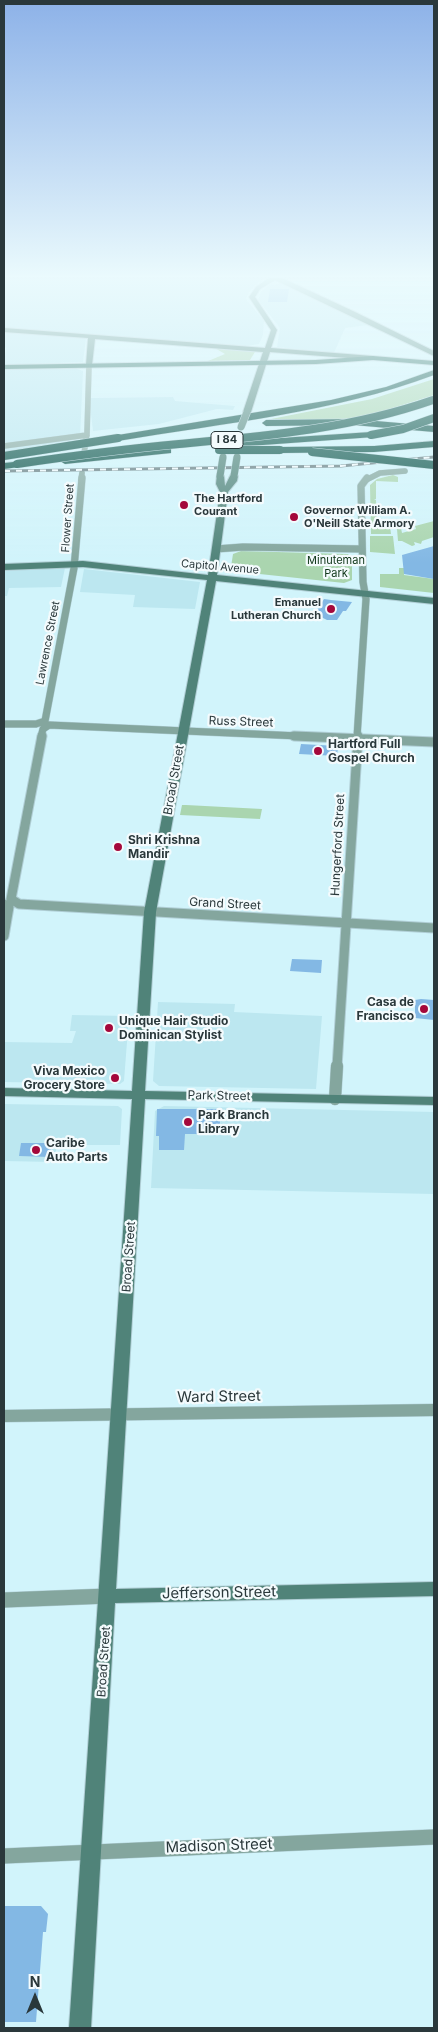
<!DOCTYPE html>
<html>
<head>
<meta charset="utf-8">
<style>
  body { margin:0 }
  #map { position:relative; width:438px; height:2032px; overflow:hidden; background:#d1f4fb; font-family:Inter,sans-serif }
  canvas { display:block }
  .frame { position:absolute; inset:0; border:5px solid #2a383b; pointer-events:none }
  .north { position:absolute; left:10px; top:1972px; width:50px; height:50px; -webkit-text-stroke:4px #f4fbfd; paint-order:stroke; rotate:0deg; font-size:14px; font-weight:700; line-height:20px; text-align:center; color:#2a383b }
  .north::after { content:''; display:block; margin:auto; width:18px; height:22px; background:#2a383b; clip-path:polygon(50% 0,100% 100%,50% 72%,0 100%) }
</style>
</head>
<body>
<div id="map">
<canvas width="438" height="2032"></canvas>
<div class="frame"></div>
<div class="north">N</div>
</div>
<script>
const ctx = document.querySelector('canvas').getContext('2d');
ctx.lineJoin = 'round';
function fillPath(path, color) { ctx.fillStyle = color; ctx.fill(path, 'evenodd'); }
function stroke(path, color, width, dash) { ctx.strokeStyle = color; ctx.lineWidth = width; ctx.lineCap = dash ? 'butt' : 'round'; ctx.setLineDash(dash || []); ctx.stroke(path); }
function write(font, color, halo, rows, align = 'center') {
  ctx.font = font + ' Inter,sans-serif'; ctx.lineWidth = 4.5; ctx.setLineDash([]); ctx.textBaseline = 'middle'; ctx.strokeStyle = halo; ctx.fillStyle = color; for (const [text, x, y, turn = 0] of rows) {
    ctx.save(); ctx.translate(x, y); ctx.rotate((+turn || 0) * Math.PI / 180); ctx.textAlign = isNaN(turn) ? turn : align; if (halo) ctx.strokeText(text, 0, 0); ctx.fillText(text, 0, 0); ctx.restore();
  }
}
fillPath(new Path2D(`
  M4 278H263L249 292 246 299 264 321 263 335 259 344 246 346 4 328Z
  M276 284H284L369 325 345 328 334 353 277 347 280 328 258 300 261 292 269 285Z
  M4 332 84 337 86 339 83 362 4 365 6 348 4 347Z
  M75 368 83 371 80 439 4 452V369Z
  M173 397 175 401 235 406 233 410 217 409 159 424 93 431 89 398Z
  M65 568 61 587 9 588 7 596H4V571Z
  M84 569 200 582 195 609 133 607 135 595 80 592Z
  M158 1002 235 1004 234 1012 322 1016 316 1089 159 1086 153 1081Z
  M72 1015 129 1016 124 1081 120 1084 4 1082V1042L72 1043 76 1031H70Z
  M4 1104 118 1106 122 1109 120 1145H57L54 1162 4 1161Z
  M164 1106 434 1112V1194L151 1188 155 1111Z`), '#bce7f0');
fillPath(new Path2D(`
  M213 347 252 350 255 352 250 360 208 361 225 354Z
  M434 379V395L355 420 271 419 372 399Z
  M393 475 398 477V482L376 481V499H374L376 500 377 525 390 526 391 534H371L370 485 377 479Z
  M434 521V537L422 541 421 544 414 542 415 545 412 546 402 541H398L397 529 401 528 402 533 416 529 415 526Z
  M370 536H393L395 554 370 552Z
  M241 551 347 554 352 556V580L344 583 241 572 231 567 233 554Z
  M399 568H404V575L434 579V593L380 587V574H399Z
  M182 805H186L262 809 260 819 180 815Z`), '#aad5af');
fillPath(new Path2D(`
  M270 289H289L287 302H268Z
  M434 546V579L404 574 402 555Z
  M324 599 331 600 352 602 346 611H343L337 620H327L315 614Z
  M301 744 338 746 337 756 299 754Z
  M292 959 322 960 321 973 290 971Z
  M421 999 434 1000V1020L415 1018V1000Z
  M157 1109H220V1134H185L184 1150H159V1136H156Z
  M21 1143H52L50 1157 19 1156Z
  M4 1906H41L48 1914 46 1932H43L36 2022H4Z`), '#83b8e4');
const streetFar4 = new Path2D(`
  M4 446 87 435
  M84 454 87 433 89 365
  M81 480 82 473
  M366 480 380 473 405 471`);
const streetFar3 = new Path2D(`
  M216 549 243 547 362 549
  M4 724H36L45 721 74 568 82 478
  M41 737 43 729 49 725 322 737
  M357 737 366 599 363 582 361 486 367 478`);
const streetFar2 = new Path2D(`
  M42 736 11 899 19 904 434 928
  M294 736 434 742
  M4 904 9 907 4 936
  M337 1067 358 736`);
const streetFar1 = new Path2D(`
  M335 1099 337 1066
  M4 1416 434 1410`);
const street = new Path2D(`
  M4 1600 108 1596
  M4 1856 434 1837`);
const secondary = new Path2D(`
  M269 278H282L353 311 434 351V356L275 280 260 289 255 297 277 330 271 348 373 356 376 358 373 360 270 352 251 412 247 414 243 412 263 352 95 339 92 365 89 367 86 365 88 338 4 332V328L265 348 271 330 249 297 256 287Z
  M217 474 224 476 225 486 231 474 238 476 237 481 228 492 217 575 434 598V604L216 581 156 912 145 1091 434 1097V1105L145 1099 116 1589 434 1582V1596L115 1603 91 2028H69L132 1099 4 1096V1088L132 1091 144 912 207 580 83 567 4 570V564L83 561 208 575 220 492 216 484Z`);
const primary = new Path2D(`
  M373 356 434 361V365L373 360 316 364 4 369V365L316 360Z`);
const highway = new Path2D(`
  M434 370V375C333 413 224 423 118 441L113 438 118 435 331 400 386 387Z
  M353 419 434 426V432L353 425 266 426 262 423 266 420Z
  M371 432 374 433V437L235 447 230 444 235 441Z
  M434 441V447L374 452 280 453 275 450 280 447 374 446Z
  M168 448 171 449V453L65 464 60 461 65 458Z
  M32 460 37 463 35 465 4 469V463Z`);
stroke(streetFar4, '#b0ced5', 6);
stroke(streetFar3, '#b0ced5', 8);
stroke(streetFar2, '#b0ced5', 11);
stroke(streetFar1, '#b0ced5', 13);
stroke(street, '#b0ced5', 16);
stroke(secondary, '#b0ced5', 2);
stroke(primary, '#b0ced5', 2);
stroke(highway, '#b0ced5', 1);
stroke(streetFar4, '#84a69e', 5.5);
stroke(streetFar3, '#84a69e', 7);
stroke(streetFar2, '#84a69e', 9);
stroke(streetFar1, '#84a69e', 12);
stroke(street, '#84a69e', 15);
fillPath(secondary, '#508379');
fillPath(primary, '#246a5e');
fillPath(highway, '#0a5248');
const rail = new Path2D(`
  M4 471 341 466 434 457`);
stroke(rail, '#667c80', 3);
stroke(rail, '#f4fbfd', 2, [6]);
const secondaryBridge = new Path2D(`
  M241 427 247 412
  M220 476 223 457
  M234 476 237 457`);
const highwayBridge = new Path2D(`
  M371 435 403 429 434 418
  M219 450H280
  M312 452 434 465
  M4 456 118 438
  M17 464C71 456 125 449 179 444 266 436 350 429 433 400`);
stroke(secondaryBridge, '#b0ced5', 8, []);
stroke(highwayBridge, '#b0ced5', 9, []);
stroke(secondaryBridge, '#508379', 7);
stroke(highwayBridge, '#0a5248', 8);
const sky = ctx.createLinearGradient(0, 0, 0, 563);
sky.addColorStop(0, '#8db2e8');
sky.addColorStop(0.49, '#eafafd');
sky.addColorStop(1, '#eafafd00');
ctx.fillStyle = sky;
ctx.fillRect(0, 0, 438, 563);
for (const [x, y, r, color] of [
  [184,505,5,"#a4083b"],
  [294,517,5,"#a4083b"],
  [331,609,5,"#a4083b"],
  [318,751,5,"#a4083b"],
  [118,847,5,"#a4083b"],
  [424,1009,5,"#a4083b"],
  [109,1028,5,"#a4083b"],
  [115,1078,5,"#a4083b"],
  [188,1122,5,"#a4083b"],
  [36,1150,5,"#a4083b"]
]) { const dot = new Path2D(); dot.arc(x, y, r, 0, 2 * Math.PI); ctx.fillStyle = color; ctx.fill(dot); stroke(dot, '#f4fbfd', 2); }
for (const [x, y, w] of [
  [227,440,32]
]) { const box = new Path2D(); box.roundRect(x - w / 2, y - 8.5, w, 17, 4); ctx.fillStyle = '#f4fbfd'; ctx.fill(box); stroke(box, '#2a383b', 1); }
write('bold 11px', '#2a383b', null, [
  ["I 84",227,440]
]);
write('bold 11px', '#2a383b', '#f4fbfd', [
  ["The Hartford",194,499],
  ["Courant",194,512],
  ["Governor William A.",304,511],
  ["O'Neill State Armory",304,524],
  ["Emanuel",321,603,"right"],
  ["Lutheran Church",321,616,"right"]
], 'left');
write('11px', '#2a383b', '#f4fbfd', [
  ["Flower Street",68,518,-86],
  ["Capitol Avenue",220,567,5],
  ["Lawrence Street",48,643,-79]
]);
write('11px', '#0e3517', '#f4fbfd', [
  ["Minuteman",336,561],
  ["Park",336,574]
]);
write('12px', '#2a383b', '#f4fbfd', [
  ["Russ Street",241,722,2],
  ["Broad Street",174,780,-80],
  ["Hungerford Street",338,845,-87],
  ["Grand Street",225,904,3],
  ["Park Street",219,1096,1],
  ["Broad Street",129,1257,-86],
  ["Broad Street",104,1662,-86]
]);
write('bold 12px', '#2a383b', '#f4fbfd', [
  ["Hartford Full",328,744],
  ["Gospel Church",328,758],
  ["Shri Krishna",128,840],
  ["Mandir",128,854],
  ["Casa de",414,1002,"right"],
  ["Francisco",414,1016,"right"],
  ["Unique Hair Studio",119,1021],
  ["Dominican Stylist",119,1035],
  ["Viva Mexico",105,1071,"right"],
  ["Grocery Store",105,1085,"right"],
  ["Park Branch",198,1115],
  ["Library",198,1129],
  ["Caribe",46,1143],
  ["Auto Parts",46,1157]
], 'left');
write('15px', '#2a383b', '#f4fbfd', [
  ["Ward Street",219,1397,-1],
  ["Jefferson Street",219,1593,-1],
  ["Madison Street",219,1846,-2]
]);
</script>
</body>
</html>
